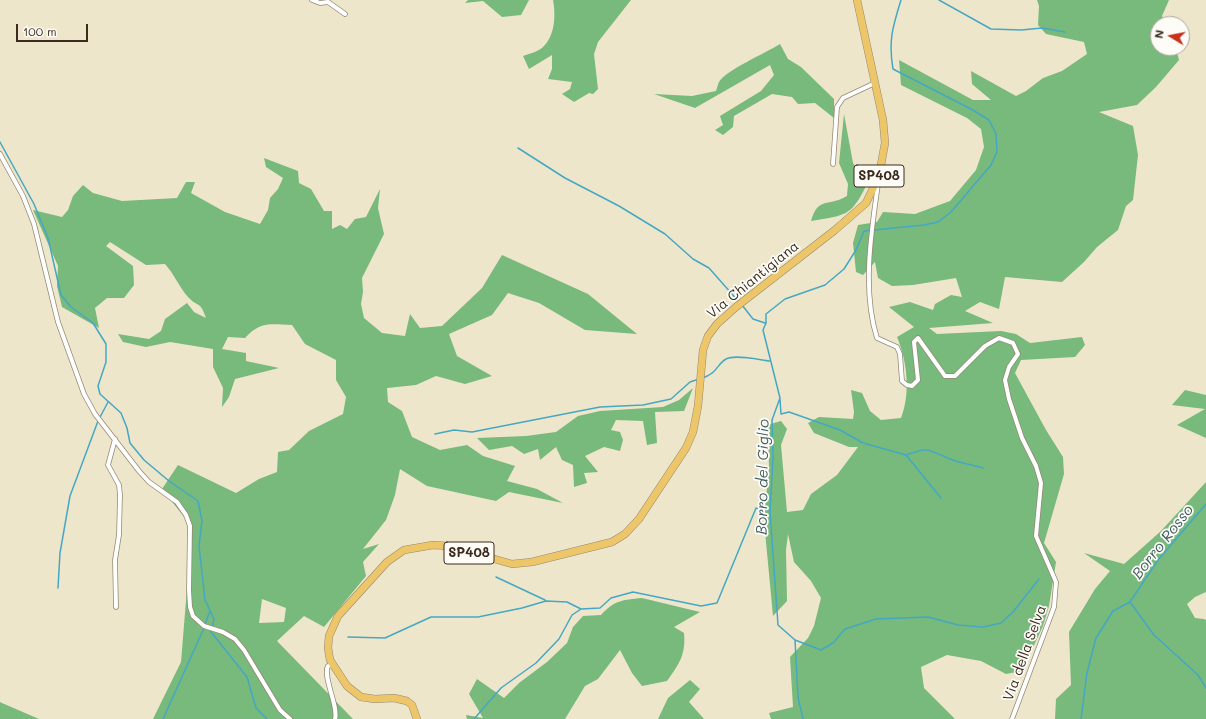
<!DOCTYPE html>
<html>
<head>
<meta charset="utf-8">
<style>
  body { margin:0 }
  #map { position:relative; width:1206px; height:719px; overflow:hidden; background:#eee6ca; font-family:Mali,sans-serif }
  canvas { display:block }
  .north { position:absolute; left:1150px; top:16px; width:40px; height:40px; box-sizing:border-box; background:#fdfcf7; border:1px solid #afa8a0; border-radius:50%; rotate:280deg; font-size:11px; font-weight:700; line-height:16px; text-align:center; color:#3b2a1e }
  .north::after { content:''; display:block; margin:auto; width:14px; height:18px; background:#c8321e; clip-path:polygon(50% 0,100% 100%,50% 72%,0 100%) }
  .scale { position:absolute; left:16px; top:24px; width:72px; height:18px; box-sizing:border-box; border:2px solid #3b2a1e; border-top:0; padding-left:5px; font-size:12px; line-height:14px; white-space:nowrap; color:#3b2a1e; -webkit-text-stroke:3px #fdfcf7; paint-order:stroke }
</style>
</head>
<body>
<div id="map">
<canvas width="1206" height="719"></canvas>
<div class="north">N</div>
<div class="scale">100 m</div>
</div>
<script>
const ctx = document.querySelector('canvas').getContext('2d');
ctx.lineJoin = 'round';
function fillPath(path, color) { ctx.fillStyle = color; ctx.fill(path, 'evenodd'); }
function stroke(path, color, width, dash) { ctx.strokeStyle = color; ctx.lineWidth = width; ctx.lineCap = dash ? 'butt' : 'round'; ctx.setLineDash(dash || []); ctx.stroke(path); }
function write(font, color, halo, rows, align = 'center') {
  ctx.font = font + ' Mali,sans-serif'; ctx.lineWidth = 3.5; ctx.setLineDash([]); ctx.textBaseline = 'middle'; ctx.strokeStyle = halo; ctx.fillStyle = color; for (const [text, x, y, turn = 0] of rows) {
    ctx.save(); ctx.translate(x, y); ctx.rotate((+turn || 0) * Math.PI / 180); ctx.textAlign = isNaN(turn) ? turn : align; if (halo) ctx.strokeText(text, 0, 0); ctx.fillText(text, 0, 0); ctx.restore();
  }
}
fillPath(new Path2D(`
  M468 0H529L521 15 502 17 483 1 465 3Z
  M553 0H631L598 42 594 54 598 89 593 94 589 93 574 102 562 94 570 89 572 82 548 79 552 69V55L529 69 523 56C528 54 538 52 543 47 555 36 556 15 553 0Z
  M1037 0H1169L1162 16 1166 24H1158V48H1176L1179 60 1156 87 1137 105 1099 112 1133 126 1138 155 1133 200 1126 206 1118 230 1097 247 1084 262 1062 282 1005 277 999 309 980 302 965 311 993 323 929 328 937 334 1001 331 1016 334 1030 343 1082 337 1085 345 1075 357 1021 360 1015 373 1046 430 1063 457 1064 474 1044 543 1056 562 1049 606 1043 626 1022 671 1006 674 981 661 947 655 921 667 924 688 955 719H771L769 713 793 707 790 657 808 638 814 626 821 598 811 581 794 562 788 534 786 550 787 601 773 616 764 521 769 465 767 425 781 421 787 429 781 445 787 512 803 510 811 494 837 475 858 447H849L814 433 808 423 819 417 853 419 854 412 851 390 862 393 870 411 881 420 901 418C911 393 907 361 897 337L914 327 889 307 910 302 933 310 935 304 951 295 962 297 956 278 913 285 892 286 878 278 875 262 863 275 856 272 853 243 858 225 877 222 883 212 915 214 950 201 976 170 984 147 981 129 967 118 901 85 899 60 973 100H991L972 84 971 71 1016 96 1026 91 1043 78 1062 71 1087 54 1084 42 1046 34 1038 25 1039 6Z
  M780 44 788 59 801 67 834 99V118L815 103 798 104 792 97 772 94 734 116 733 127 723 135 715 130 723 125 720 116 761 91 774 75 770 65 695 108 654 94 692 96 716 91C717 88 718 84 719 82 726 70 766 53 780 44Z
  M844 114 853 163 867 184C851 217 846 215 811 221 818 196 829 207 847 196L848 184 839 163Z
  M264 158 298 171 299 183 311 189 324 211H332V229L340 225 347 229 355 219 366 217 380 189 378 208 384 234 362 278 363 292 361 304 364 318 382 333 405 336 410 314 420 328 442 326 482 288 502 255 588 294 637 334 585 330 539 303 508 293 492 315 449 334 457 356 492 376 465 384 436 376 416 385 387 388 388 402 402 411 412 437 440 450 467 445 483 456 515 466 507 481 537 489 563 503 509 492 496 501 427 486 400 469 395 495 386 520 363 549 379 544 363 562 366 576 324 627 304 616 277 641 353 719H153L181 662 192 527 162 489 178 465 236 493 259 479 277 472 278 452 289 450 309 431 343 414 346 397 336 380V360L305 344 292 325C271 324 260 321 245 338L228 337 222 349 246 353V361L279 368 235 379 229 397 222 407 223 388 213 367V349L170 342 146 347 123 342 118 334 149 339 161 331 165 319 187 303 194 312 206 318C200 300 198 308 188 297 180 288 174 274 165 264L146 265 110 242 106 246 133 266 134 285 124 298H107L95 308 99 328 62 307 57 286 58 266 33 210 62 217 68 210 73 196 83 185 93 193 122 201 177 198 186 182H195L191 193 225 212 260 224 268 210 270 198 278 189 283 178 266 167ZM262 599 286 608 284 622 259 623Z
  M693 388 684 411 655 412 657 443 647 445 643 421 616 420 611 430 620 432 623 440 620 451 604 447 585 456 598 472 584 473 587 483 574 487 573 465 562 460 556 447 540 460 538 449 524 454 512 446 489 450 477 438 526 436 556 432 578 416 600 411 663 407 679 400Z
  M1185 390 1206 395V438L1177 425 1205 409 1172 405Z
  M1206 482V592L1195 597 1187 604 1195 618 1204 619 1206 620V719H1055L1056 699 1071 685 1069 632 1095 589 1110 571 1084 553 1124 564 1161 531Z
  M642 598 700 612 674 627 684 633C686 655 679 664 667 681L642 686 632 673 620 650 598 679 585 686 565 719H467L466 715 483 718 469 694 477 679 504 698 519 683 547 662 567 643 573 627 583 616 601 615C615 600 622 600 642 598Z
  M690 680 700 689 689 702 704 719H658L668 698Z
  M0 702 2 703 39 719H0Z`), '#78b97c');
stroke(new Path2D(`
  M939 0 991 29 1021 30 1042 28 1065 32
  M0 142 34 204 48 238 61 295 71 307 93 323 106 344V362L98 386 100 394 121 413 127 428 130 443 144 460 169 481 198 501 202 521 199 546 205 600 214 619 211 632 247 677 256 708 267 719
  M518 148 565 178 619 206 665 234 693 259 709 268 739 302
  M742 305 753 319 765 323
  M702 378C717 374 717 364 726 359 735 354 760 360 770 361
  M780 399 781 414 789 412 840 430 863 443 906 455 941 498
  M435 434 454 430 472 432 600 407 643 405 671 399 690 382 699 379
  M906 455C930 446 928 450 950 459 960 463 973 465 983 468
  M496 577 545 600
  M58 588 60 553 70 496 98 421 108 402
  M1130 602 1154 635 1198 675 1206 688
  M205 624 210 611
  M348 637 385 638 431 617H478L522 608 546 601 567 602 581 609 600 608 611 598 633 592 701 606 717 603 756 508 769 510
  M795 640 821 650 833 643 845 629 876 619 928 617 958 625 983 627 1001 623 1013 612 1039 579
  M163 719 204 628
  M474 719 501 688 536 663 559 639 572 615 581 609
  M803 719 798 697 795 640 778 625 770 511 773 457 772 420 780 398 763 330 766 323V314L785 299 825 285 844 269 856 250 864 231 924 225 938 222 951 212 991 165 997 152 996 134 989 120 971 109 893 69C888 41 893 26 901 0
  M1081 719 1087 673 1096 638 1113 611 1130 602 1158 560 1206 504`), '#44a8c4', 1.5);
const minor = new Path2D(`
  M312 0 320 3 328 2 345 14
  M0 154 23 196 34 224 58 322 84 394 95 414 139 471 149 482 177 502 186 515 190 526 189 590 190 607 193 616 204 626 223 632 235 639 244 650 280 710 290 719
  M833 164 837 107 843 98 875 83
  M878 184C871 233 862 291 877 338L897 347 900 354 902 381 907 385 912 386 918 380 914 342 918 338 945 376H955L985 346 999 338 1013 343 1018 354 1009 367 1005 380 1009 399 1022 438 1036 466 1041 483 1036 536 1056 582 1054 607 1012 719
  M115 439 108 465 119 485 120 495 119 535 115 560 116 607
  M333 664 328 666C322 676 339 707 335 719`);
const primary = new Path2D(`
  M417 719 412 705 407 701 394 698 375 699 361 697 347 686 330 660 328 648 329 636 338 616 387 562 404 550 433 545 448 546 512 564 532 562 612 542 625 534 639 519 686 448 693 432 698 406 703 350 708 336 717 324 736 307 835 230 866 203 879 176 885 143 883 120 857 0`);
stroke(minor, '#948874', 5.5);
stroke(primary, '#948874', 8);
stroke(minor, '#fff', 4);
stroke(primary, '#ecc669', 7);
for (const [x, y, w] of [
  [879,176,50],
  [469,553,50]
]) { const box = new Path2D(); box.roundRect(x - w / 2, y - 11, w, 22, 3); ctx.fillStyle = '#fdfcf7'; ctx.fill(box); stroke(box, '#3b2a1e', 1); }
write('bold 13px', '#3b2a1e', null, [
  ["SP408",879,176],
  ["SP408",469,553]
]);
write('14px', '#3b2a1e', '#fdfcf7', [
  ["Via Chiantigiana",753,280,-39],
  ["Via della Selva",1025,653,-70]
]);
write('italic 15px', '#3f5c60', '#fdfcf7', [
  ["Borro del Giglio",763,477,-89],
  ["Borro Rosso",1163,542,-52]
]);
</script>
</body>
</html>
